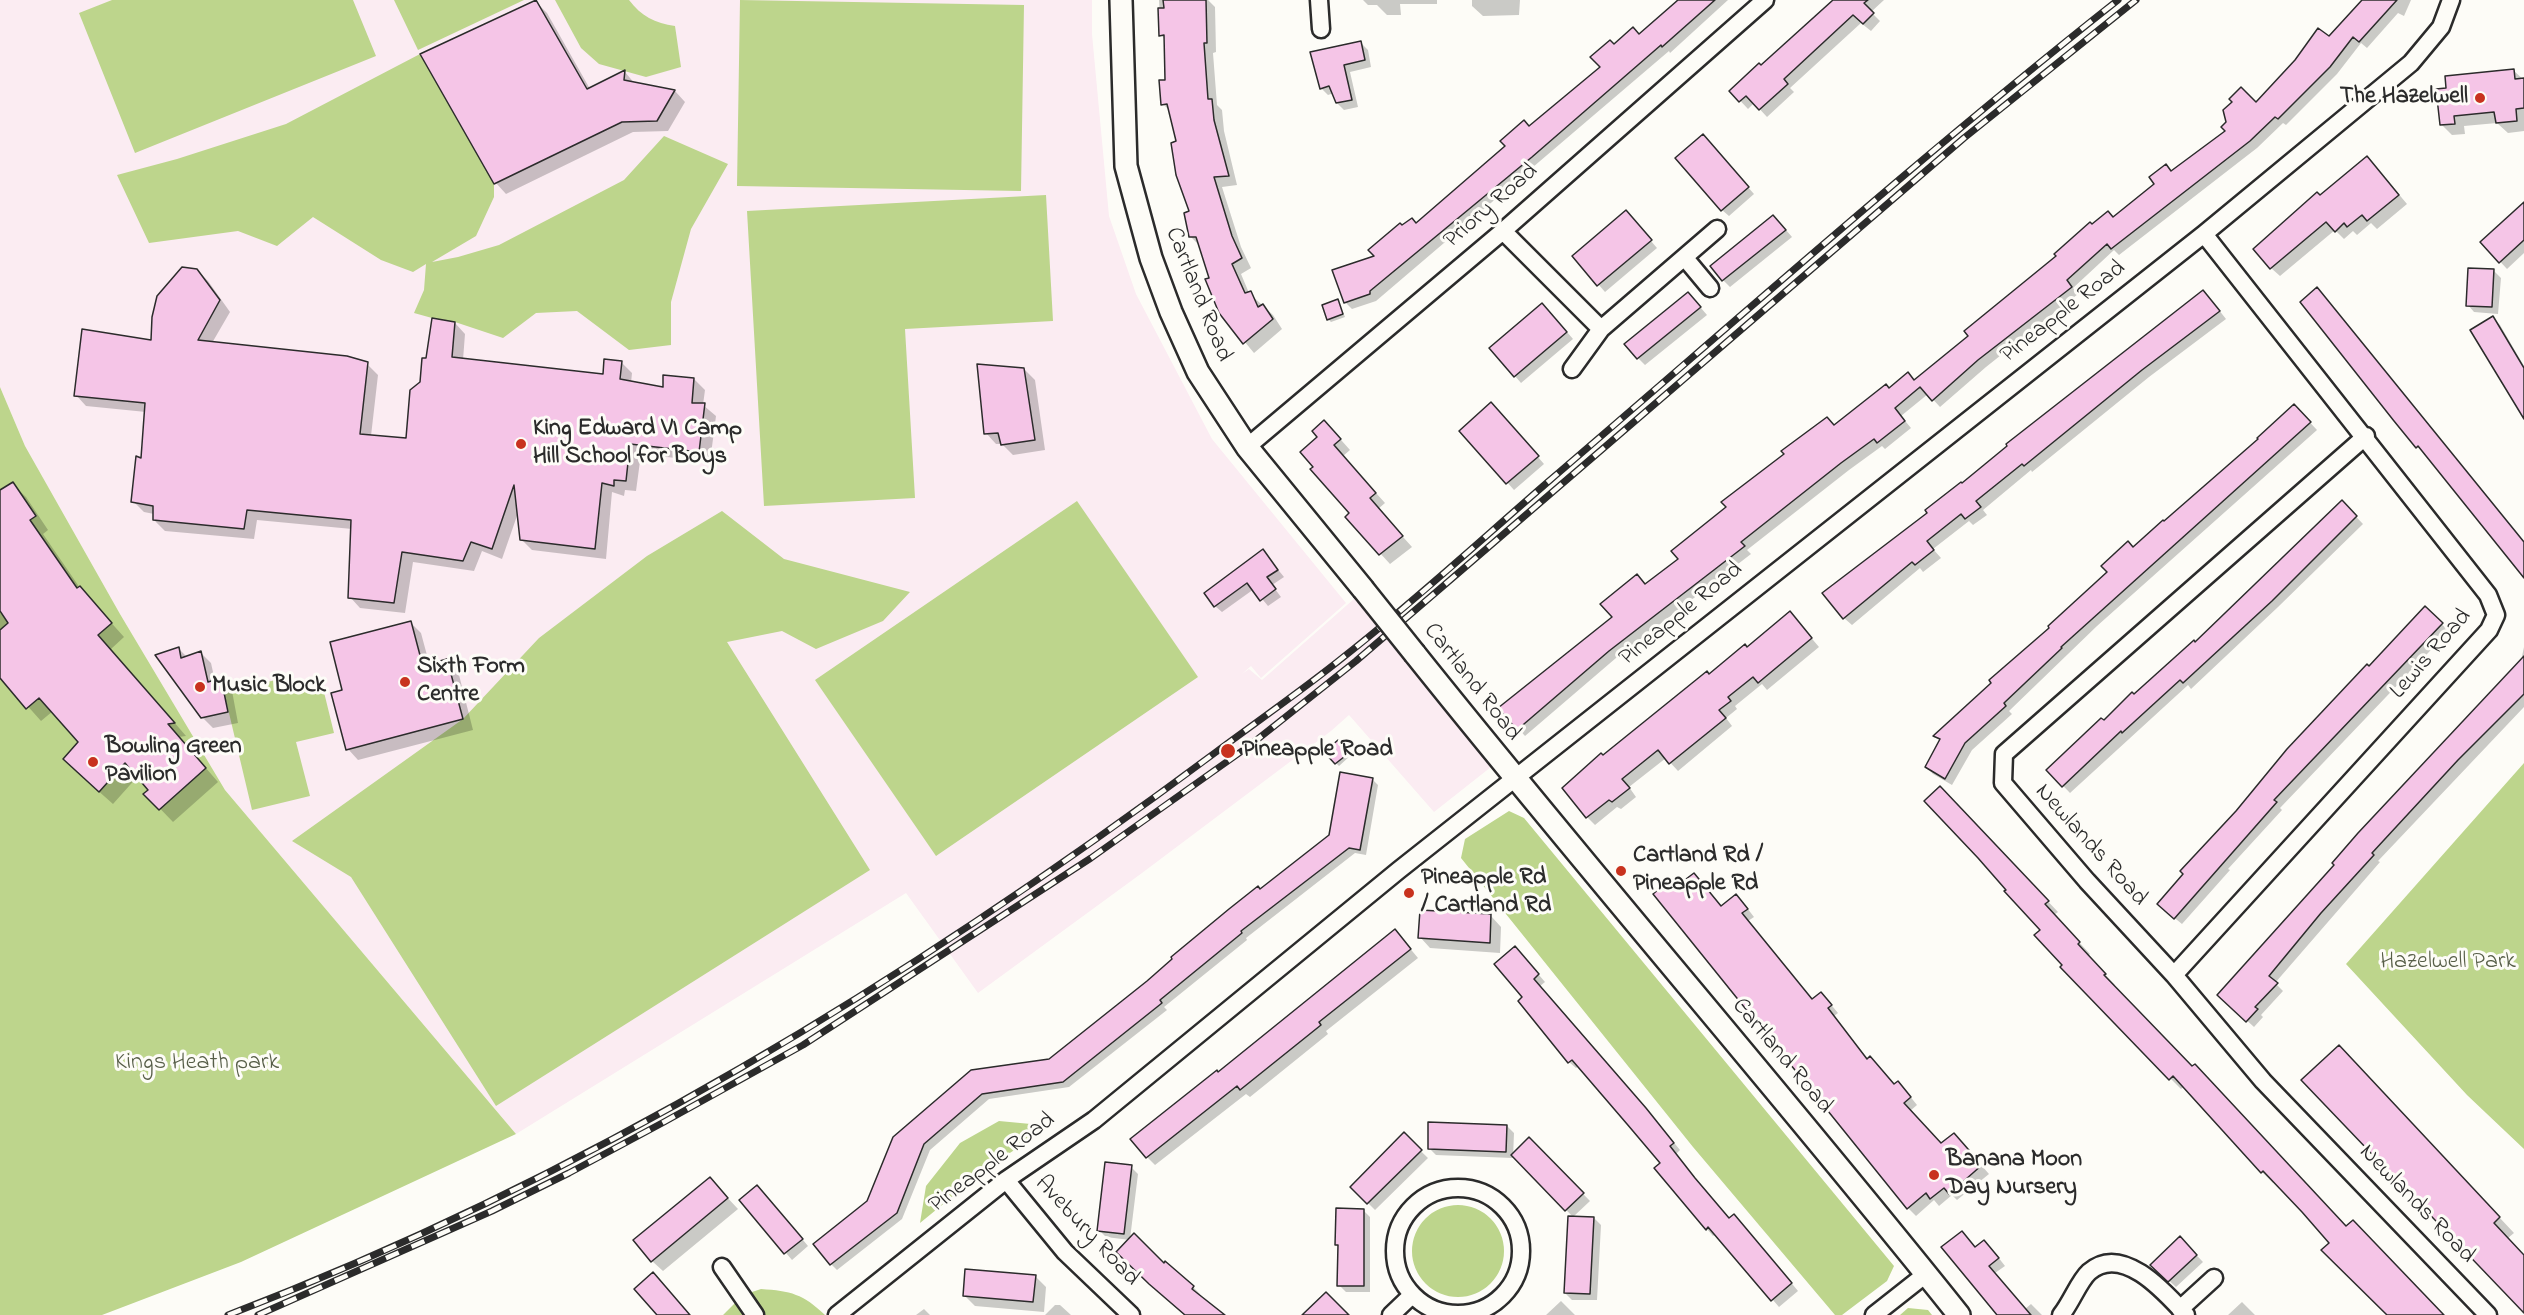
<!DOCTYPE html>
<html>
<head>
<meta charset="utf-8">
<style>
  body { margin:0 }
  canvas { display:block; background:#fdfcf7 }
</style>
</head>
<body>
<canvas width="2524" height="1315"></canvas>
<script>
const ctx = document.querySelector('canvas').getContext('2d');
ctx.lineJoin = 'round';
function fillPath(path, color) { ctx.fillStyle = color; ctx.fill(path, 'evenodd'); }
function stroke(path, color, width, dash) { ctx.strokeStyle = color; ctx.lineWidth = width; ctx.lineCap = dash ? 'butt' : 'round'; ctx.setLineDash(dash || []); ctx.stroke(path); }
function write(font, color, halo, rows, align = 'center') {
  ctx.font = font + ' "Indie Flower",sans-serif'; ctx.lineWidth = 6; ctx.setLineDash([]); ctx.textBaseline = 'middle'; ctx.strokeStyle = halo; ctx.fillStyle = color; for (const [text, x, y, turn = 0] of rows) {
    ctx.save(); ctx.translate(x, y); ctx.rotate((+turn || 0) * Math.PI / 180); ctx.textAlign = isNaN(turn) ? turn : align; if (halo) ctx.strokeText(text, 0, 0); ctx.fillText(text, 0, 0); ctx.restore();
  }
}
fillPath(new Path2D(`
  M0 0H1092V34L1109 216 1136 294 1212 439 1346 603 1261 678 1251 666 1242 674 1249 669 1262 680 1355 598 1491 767 1434 812 1349 715 1331 731 1142 873 978 993 906 893 516 1134 225 790 120 614 25 446 0 387Z`), '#fbecf2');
fillPath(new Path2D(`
  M112 0H353L376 56 135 153 79 13Z
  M394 0H524L418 50Z
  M555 0H629C641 16 655 23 675 26L681 67 646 77 599 64 581 48Z
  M740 0 1024 5 1021 191 737 186Z
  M420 54 494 184V197L476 236 432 262 458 257 499 245 624 180 664 136 728 164 691 229 671 302V345L629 350 577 311 536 313 503 338 455 322 432 318 414 313 424 290 426 264 413 272 381 260 313 217 277 246 238 231 149 243 117 175 177 159 286 124Z
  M1046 195 1053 321 905 329 915 498 764 506 747 211Z
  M0 387 25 446 120 614 225 790 516 1134 241 1262 102 1315H0Z
  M1077 501 1198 677 936 856 815 680Z
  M722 511 784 559 910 592 883 621 816 649 782 631 727 642 870 870 496 1106 351 877 292 841 463 719 539 638 647 556Z
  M280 679 284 693 322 684 334 733 296 742 310 796 252 810 224 692Z
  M2524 763V1149L2467 1095 2346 964Z
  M1509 811 1524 818 1894 1266 1887 1281 1842 1315H1835L1693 1147 1461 858 1465 839Z
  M999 1121 1052 1126 991 1165 920 1223 926 1186 960 1143Z
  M1412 1251a46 46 0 1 1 92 0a46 46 0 1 1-92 0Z
  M761 1289C791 1291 803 1294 825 1315H761L746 1294Z
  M738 1300 748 1315H723Z
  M1908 1308 1928 1310 1932 1315H1900Z`), '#bdd58c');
fillPath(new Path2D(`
  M1159 0H1208L1215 7 1216 52 1213 53 1217 105 1222 110 1224 131 1237 185 1222 187 1241 247 1251 268 1241 274 1249 293 1273 315 1282 329 1254 353 1220 312 1200 246 1190 236 1191 212 1178 142 1170 111 1163 104 1167 81 1166 40 1161 35Z
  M1363 0H1437V4H1400L1401 15H1387L1377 5H1368Z
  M1472 0H1520L1519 15 1483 16 1472 6Z
  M1676 0H1728L1670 53 1669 51 1376 301 1352 309 1345 302 1376 257 1602 67 1614 46 1640 35 1677 2Z
  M1838 0H1884L1871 12 1880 21 1871 31 1861 23 1790 88 1794 92 1767 117 1754 103 1748 109 1731 91Z
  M2364 0H2411L2404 16 2398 13 2367 48 2361 43 2337 74 2286 125 2283 123 2257 148 2119 255 2114 250 2073 288 2078 294 1986 367 1940 407 1928 394 1901 416 1911 428 1885 449 1882 446 1849 470 1747 550 1751 554 1616 658 1525 736 1500 708 1614 617 1646 585 1680 559 1835 427 1890 390 1915 381 1970 336 2092 226 2113 218 2227 131 2329 38Z
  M536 2 547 13 590 89 625 72 635 84 675 91 685 102 668 131 633 132 506 194 496 183Z
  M1361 43 1368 50 1371 67 1350 72 1358 107 1344 110 1337 103 1334 93 1328 95 1321 88Z
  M2514 71 2524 80V131L2508 133 2497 123 2464 126 2465 134 2452 135 2441 124 2447 89Z
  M1709 143 1754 194 1729 216 1722 210Z
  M2376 167 2407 204 2377 229 2371 223 2357 235 2353 231 2344 239 2335 230 2280 276 2271 268 2320 197Z
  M2524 204V253L2507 269 2482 242Z
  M1632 219 1657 248 1605 292 1574 256Z
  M1780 223 1792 237 1730 287 1723 280Z
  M197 270 208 281 230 312 212 343 367 364 378 375 371 436 408 440 427 360 455 323 465 334 463 360 604 376 621 362 632 373 631 383 664 389 694 379 705 390 703 405 716 416 710 462 641 454 636 491 625 490 624 496 612 492 606 559 532 550 521 539 518 513 502 559 482 551 474 571 413 562 405 613 360 608 350 597 352 529 257 520 254 539 165 531 154 520V514L144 512 133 501 143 460 146 412 86 406 76 395 152 341Z
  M2494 271 2501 278 2498 314 2474 312 2468 305Z
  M2211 300 2226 319 2149 377 2032 472 2031 470 1983 510 1987 515 1973 525 1969 521 1933 549 1941 558 1923 572 1920 568 1852 625 1844 618 1929 513 1962 485Z
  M1338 301 1345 317 1331 322 1328 319Z
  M1695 301 1707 315 1645 365 1638 358Z
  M1549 311 1573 339 1521 383 1515 376Z
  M2493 318 2500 325 2524 366V412Z
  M1024 369 1035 380 1045 450 1013 455 1002 444H996L986 433Z
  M1498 411 1544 464 1514 490 1461 431Z
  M2301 413 2317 430 2097 626 2009 711 2012 714 1972 750 1952 785 1933 774 1926 767 1941 741 1935 736 2134 548Z
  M1334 432 1350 450 1343 456 1385 503 1378 509 1412 547 1390 564 1347 517 1351 513 1319 437Z
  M12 484 26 497 48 530 43 534 80 588 124 637 111 649 186 736 179 737 218 782 173 822 146 794 151 790 138 776 113 804 78 773 80 742 53 711 41 721 0 675V492Z
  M2342 502 2363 524 2278 607 2191 689 2188 685 2070 793 2048 770 2195 644Z
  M1263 551 1284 577 1272 585 1281 597 1268 606 1254 589 1222 612 1215 606Z
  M2425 609 2449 631 2280 808 2282 810 2228 869 2230 870 2182 924 2166 911 2369 668Z
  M1797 621 1819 647 1767 690 1762 684 1735 706 1737 709 1726 718 1732 726 1678 771 1666 758 1629 787 1636 797 1621 809 1617 807 1595 825 1587 817 1603 757 1747 649Z
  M411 623 421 633 428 659 434 657 439 662 447 660 458 671 473 730 358 760 348 749 344 691Z
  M2524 647V707L2378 861 2380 862 2275 983 2283 991 2261 1015 2263 1017 2254 1027 2219 995 2521 661Z
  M178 648 187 657 200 652 211 663 215 681 221 680 232 691 238 723 213 728 202 717 158 656Z
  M1341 745 1350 756 1339 766 1336 763Z
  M1372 779 1378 785 1366 855 1355 853 1246 938 1247 940 1164 1007 1167 1010 1069 1087 989 1099 930 1150 902 1219 837 1270 831 1264 815 1244 868 1202 971 1072 1049 1060 1330 836Z
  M1951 799 2058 912 2054 915 2090 954 2088 956 2115 985 2114 987 2347 1228 2442 1315H2389L2331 1243 2275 1181 2273 1183 2262 1172 2184 1086 2181 1089 2085 993 2036 935 2042 930 2008 890Z
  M1701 882 1722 907 1744 904 1754 917 1748 921 1813 1000 1828 1001 1838 1013 1834 1016 1868 1060 1894 1086 1905 1090 1917 1105 1910 1111 1942 1145 1961 1142 1989 1174 1957 1200 1952 1195 1939 1206 1934 1200 1916 1216 1908 1208 1785 1052 1683 884Z
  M1491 916 1501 927 1500 953 1430 948 1420 937Z
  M1403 940 1418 958 1326 1031 1328 1034 1250 1097 1246 1094 1155 1165 1147 1157 1218 1074Z
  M1522 955 1545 982 1540 986 1653 1117 1680 1150 1676 1154 1702 1187 1729 1219 1741 1222 1798 1291 1779 1307 1716 1234 1713 1236 1707 1229 1662 1163 1579 1066 1576 1068 1569 1062 1524 998Z
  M2353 1061 2514 1233 2508 1238 2524 1255V1311Z
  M1507 1126 1514 1133 1513 1158 1436 1155 1429 1148Z
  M1404 1135 1428 1158 1375 1210 1352 1187Z
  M1529 1139 1590 1201 1573 1217 1513 1155Z
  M1131 1167 1138 1174 1130 1239 1193 1287 1200 1294 1198 1296 1223 1315H1184L1118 1252 1130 1240 1106 1237 1099 1230Z
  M710 1179 738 1209 663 1271 652 1261Z
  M764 1193 808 1246 792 1260 741 1200Z
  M1363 1210 1370 1217V1292H1346L1339 1285 1340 1248 1336 1245Z
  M1594 1218 1601 1225 1597 1300H1572L1565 1293Z
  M2180 1238 2203 1262 2176 1287 2152 1265Z
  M1975 1248H1991L2005 1266 1995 1273 2025 1309 2031 1304 2042 1315H2000Z
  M1035 1276 1046 1287 1044 1312 975 1306 965 1296Z
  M1561 1301 1575 1315H1546Z
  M2242 1302 2255 1315H2228Z
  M1055 1305H1060L1071 1315H1045Z
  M924 1309 930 1315H916Z`), '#0003');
const building = new Path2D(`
  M536 0 587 89 625 70 624 80 675 90 657 121 622 122 494 184 420 54Z
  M1163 0H1206L1207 43H1204L1208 99H1212L1214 120 1229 176 1214 177 1232 236 1242 258 1232 264 1245 293 1251 291 1258 307 1263 304 1273 319 1243 344 1219 313 1205 279 1209 278 1196 237H1189L1184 213 1189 211 1176 175 1171 143 1176 141 1167 104 1161 105 1159 80H1165L1164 35 1159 36 1158 8H1164Z
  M1678 0H1715L1662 47 1661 45 1532 157 1370 291V294L1344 303 1332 270 1374 256 1368 250 1400 223 1402 225 1412 218 1416 223 1505 146 1500 141 1524 120 1529 126 1600 67 1590 57 1610 40 1614 44 1633 27 1639 34Z
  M1833 0H1868L1864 3 1874 13 1863 24 1853 15 1784 79 1788 84 1759 110 1746 96 1739 102 1729 91 1759 63 1761 65Z
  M2362 0H2397L2359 42 2353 37 2330 67 2278 119 2275 117 2250 141 2111 249 2107 244 2067 280 2072 287 1978 360 1932 401 1920 387 1895 408 1905 421 1877 443 1874 439 1841 463 1741 542 1745 546 1609 651 1517 730 1498 708 1612 617 1600 604 1637 574 1645 584 1678 559 1671 551 1726 507 1721 502 1784 454 1781 451 1827 417 1834 425 1886 384 1889 388 1908 372 1914 380 1968 336 1964 331 2056 256 2054 254 2090 222 2092 224 2108 211 2113 217 2154 184 2149 177 2166 164 2171 171 2225 131 2221 127 2226 122 2223 110 2232 102 2229 99 2241 87 2256 102 2295 60 2318 28 2329 36Z
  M1361 41 1365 60 1344 65 1352 100 1336 103 1329 86 1320 89 1310 52Z
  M2514 69 2515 79 2524 78V108L2516 109 2517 121 2496 123 2494 112 2454 116 2455 124 2440 125 2436 89 2446 88 2445 76Z
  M1703 134 1749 187 1721 211 1675 158Z
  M2367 156 2399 195 2367 221 2362 215 2347 227 2344 223 2335 232 2326 222 2270 269 2253 249 2317 192 2320 195Z
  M2524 202V240L2499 263 2480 242Z
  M1626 210 1652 240 1597 286 1572 256Z
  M1773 215 1786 230 1722 281 1710 266Z
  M182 267 197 269 220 300 198 340 347 356 368 362 360 434 406 438 410 390 420 382 422 358H426L432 318 455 322 452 357 603 374 604 359 622 361 620 379 663 387V375L694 378 692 403H705L699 452 630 444 626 481 614 480V486L602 483 595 549 520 540 514 485 492 549 471 542 463 561 402 552 394 603 348 598 351 520 247 510 244 529 153 520V506L131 502 136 456 141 458 145 403 74 396 82 329 151 340 152 317 157 296Z
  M2468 268 2494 269 2492 307 2466 306Z
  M2317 287 2524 542V578L2418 446 2416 448 2394 421 2300 302Z
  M2203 290 2220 311 2142 370 2024 466 2022 464 1976 501 1981 507 1965 519 1961 514 1927 541 1934 550 1915 565 1912 562 1843 619 1822 593 1927 513 1925 510 1961 482 1962 483 2007 446 2006 444Z
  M1688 292 1701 307 1637 359 1624 344Z
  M1338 299 1343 314 1327 320 1322 305Z
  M1542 303 1567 332 1514 377 1489 348Z
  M2493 316 2524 368V419L2470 330Z
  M977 364 1024 368 1035 440 1001 445 998 433 984 434Z
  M1491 402 1539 456 1506 484 1459 431Z
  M2294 404 2311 422 2061 647 2062 648 2004 703 2006 706 1965 743 1945 779 1925 767 1940 739 1933 736 1991 683 1989 680 2049 628 2048 626 2107 572 2101 566 2128 541 2133 547 2163 520 2164 521 2258 439 2257 438Z
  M1324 420 1341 439 1334 445 1376 493 1370 498 1403 536 1379 555 1345 517 1349 513 1310 469 1313 467 1300 452 1317 437 1312 431Z
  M13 482 36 516 30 520 77 588 80 586 112 623 98 635 175 723 168 724 206 768 159 810 143 794 148 790 125 763 99 792 63 759 78 742 39 698 26 709 0 678V630L8 623 0 611V490Z
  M2342 500 2357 516 2272 601 2183 683 2180 680 2122 733 2121 731 2062 787 2046 770 2101 718 2104 720 2132 692 2134 694 2194 640 2195 642Z
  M1263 549 1278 570 1267 577 1276 589 1260 601 1247 583 1214 607 1204 593Z
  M2425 606 2443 623 2274 800 2277 802 2174 919 2157 904 2183 874 2180 871 2236 811 2287 749 2367 664 2369 666Z
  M1790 611 1812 638 1758 683 1753 677 1728 697 1731 701 1719 710 1726 718 1669 764 1658 750 1622 779 1630 788 1612 802 1609 800 1586 818 1562 788 1601 753 1603 755 1707 671 1709 674 1745 644 1747 647Z
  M411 621 421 659 435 656 436 662 447 659 463 719 346 750 331 693 342 690 330 642Z
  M179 647 181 658 201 651 208 682 221 678 228 712 201 718 155 655Z
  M2524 656V694L2458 760 2372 853 2374 855 2321 913 2269 976 2278 983 2255 1007 2258 1009 2246 1022 2217 995 2334 865 2332 863 2358 833Z
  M1338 740 1349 753 1335 764 1324 752Z
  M1340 772 1373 778 1360 850 1349 848 1241 931 1242 933 1160 1000 1162 1003 1063 1082 982 1094 924 1144 897 1213 830 1265 813 1244 867 1201 893 1137 971 1070 1049 1059 1147 981 1172 959 1171 957 1229 909 1258 886 1260 889 1329 835Z
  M1940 786 2049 901 2045 904 2080 942 2078 944 2106 974 2104 975 2136 1008 2192 1066 2195 1064 2346 1226 2353 1220 2444 1315H2387L2321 1250 2329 1243 2302 1212 2263 1171 2261 1173 2173 1076 2169 1080 2060 967 2062 965 2034 935 2040 930 2004 891 2006 890 1978 858 1924 801Z
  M1694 873 1721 906 1736 894 1748 909 1742 913 1812 999 1821 992 1832 1005 1828 1008 1867 1059 1870 1056 1894 1084 1898 1081 1911 1097 1904 1103 1941 1143 1954 1133 1982 1165 1949 1194 1944 1188 1930 1199 1926 1193 1907 1209 1653 894 1676 875 1682 882Z
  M1420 910 1491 914 1490 943 1418 938Z
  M1395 929 1411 949 1319 1022 1321 1025 1240 1090 1237 1086 1146 1158 1130 1139 1217 1070 1218 1072Z
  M1515 946 1539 974 1534 979 1646 1108 1674 1143 1670 1146 1695 1178 1729 1218 1734 1214 1792 1283 1771 1301 1708 1227 1706 1230 1654 1168 1660 1163 1627 1124 1572 1060 1568 1063 1518 1001 1522 997 1494 964Z
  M2339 1045 2500 1217 2494 1223 2524 1255V1313L2301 1080Z
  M1428 1122 1507 1125 1506 1152 1428 1149Z
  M1404 1132 1422 1150 1367 1204 1350 1187Z
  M1529 1137 1584 1193 1565 1211 1511 1155Z
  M1105 1162 1132 1165 1124 1234 1097 1231Z
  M710 1177 728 1198 651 1262 633 1240Z
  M757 1185 803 1239 784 1254 739 1200Z
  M1336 1208 1364 1209V1286H1337L1338 1245H1335Z
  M1568 1216 1594 1217 1590 1294 1564 1293Z
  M1962 1231 1975 1247 1984 1240 1999 1258 1989 1266 2031 1315H1997L1974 1287 1941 1247Z
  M1134 1233 1164 1263 1165 1261 1194 1286 1192 1289 1225 1315H1185L1149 1284 1116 1252Z
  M2180 1236 2197 1255 2168 1282 2150 1265Z
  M965 1269 1036 1275 1033 1302 963 1296Z
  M653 1272 690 1315H657L634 1289Z
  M1326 1292 1349 1315H1302Z`);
fillPath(building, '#f5c5e7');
stroke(building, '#2b2b2b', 1.5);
const minor = new Path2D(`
  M1319 0 1321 29
  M1503 231 1601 329
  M1685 258 1710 288
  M1572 369 1601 329 1717 229
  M2366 436 2004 754 2003 783 2087 881 2174 975 2263 1081 2488 1315
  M1247 447 1503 231 1765 0
  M2174 975 2489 630 2496 615 2488 595 2204 234
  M1006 1180 1065 1252 1131 1315
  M1395 1251a63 63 0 1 1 126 0a63 63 0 1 1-126 0Z
  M722 1267 755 1315
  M2180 1309 2214 1278
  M837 1315 1006 1180 1094 1120 1399 870 2204 234 2411 63 2441 27 2451 0
  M1391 1315 1412 1295
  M1874 1315 1926 1274
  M2061 1315C2071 1303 2079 1281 2089 1272 2122 1243 2165 1292 2186 1315`);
const tertiary = new Path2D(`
  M1121 0 1126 166 1151 258 1171 312 1198 372 1247 447 1363 589
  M1415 654C1593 877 1781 1092 1959 1315`);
stroke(minor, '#2b2b2b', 21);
stroke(tertiary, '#2b2b2b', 26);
stroke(minor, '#fdfcf7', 16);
stroke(tertiary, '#fdfcf7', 21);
const rail = new Path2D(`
  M228 1315C584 1179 911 979 1216 752 1259 720 1304 689 1346 655 1416 600 1482 539 1549 481 1738 319 1923 154 2118 0
  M258 1315 492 1211 569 1173 664 1122 803 1045 1091 858 1249 746 1356 661 1964 138 2136 0`);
stroke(rail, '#2b2b2b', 7);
stroke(rail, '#fdfcf7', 4.5, [14]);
const tertiaryBridge = new Path2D(`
  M1363 589 1415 654`);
stroke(tertiaryBridge, '#2b2b2b', 26, []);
stroke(tertiaryBridge, '#fdfcf7', 21);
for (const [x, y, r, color] of [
  [2480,98,6,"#c8321e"],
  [521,444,6,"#c8321e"],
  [405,682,6,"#c8321e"],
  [200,687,6,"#c8321e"],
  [1228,751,8,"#c8321e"],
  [93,762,6,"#c8321e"],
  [1621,871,6,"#c8321e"],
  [1409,893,6,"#c8321e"],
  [1934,1175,6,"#c8321e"]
]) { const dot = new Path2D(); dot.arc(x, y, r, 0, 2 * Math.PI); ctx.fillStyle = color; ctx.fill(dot); stroke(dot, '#fdfcf7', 2); }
write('bold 24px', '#2b2b2b', '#fdfcf7', [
  ["The Hazelwell",2468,98,"right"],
  ["King Edward VI Camp",533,430],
  ["Hill School for Boys",533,458],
  ["Sixth Form",417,668],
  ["Centre",417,696],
  ["Music Block",212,687],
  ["Bowling Green",105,748],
  ["Pavilion",105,776],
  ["Pineapple Road",1242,751],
  ["Cartland Rd /",1633,857],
  ["Pineapple Rd",1633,885],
  ["Pineapple Rd",1421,879],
  ["/ Cartland Rd",1421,907],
  ["Banana Moon",1946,1161],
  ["Day Nursery",1946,1189]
], 'left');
write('24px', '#2b2b2b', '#fdfcf7', [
  ["Priory Road",1492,207,-41],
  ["Cartland Road",1197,295,68],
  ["Pineapple Road",2064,313,-38],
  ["Pineapple Road",1682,615,-39],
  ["Lewis Road",2432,655,-49],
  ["Cartland Road",1471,683,52],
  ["Newlands Road",2090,846,48],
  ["Cartland Road",1781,1057,50],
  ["Pineapple Road",993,1164,-37],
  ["Newlands Road",2416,1205,46],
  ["Avebury Road",1086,1232,47]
]);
write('24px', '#575e48', '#fdfcf7', [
  ["Hazelwell Park",2448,963],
  ["Kings Heath park",197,1064]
]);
</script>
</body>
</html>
